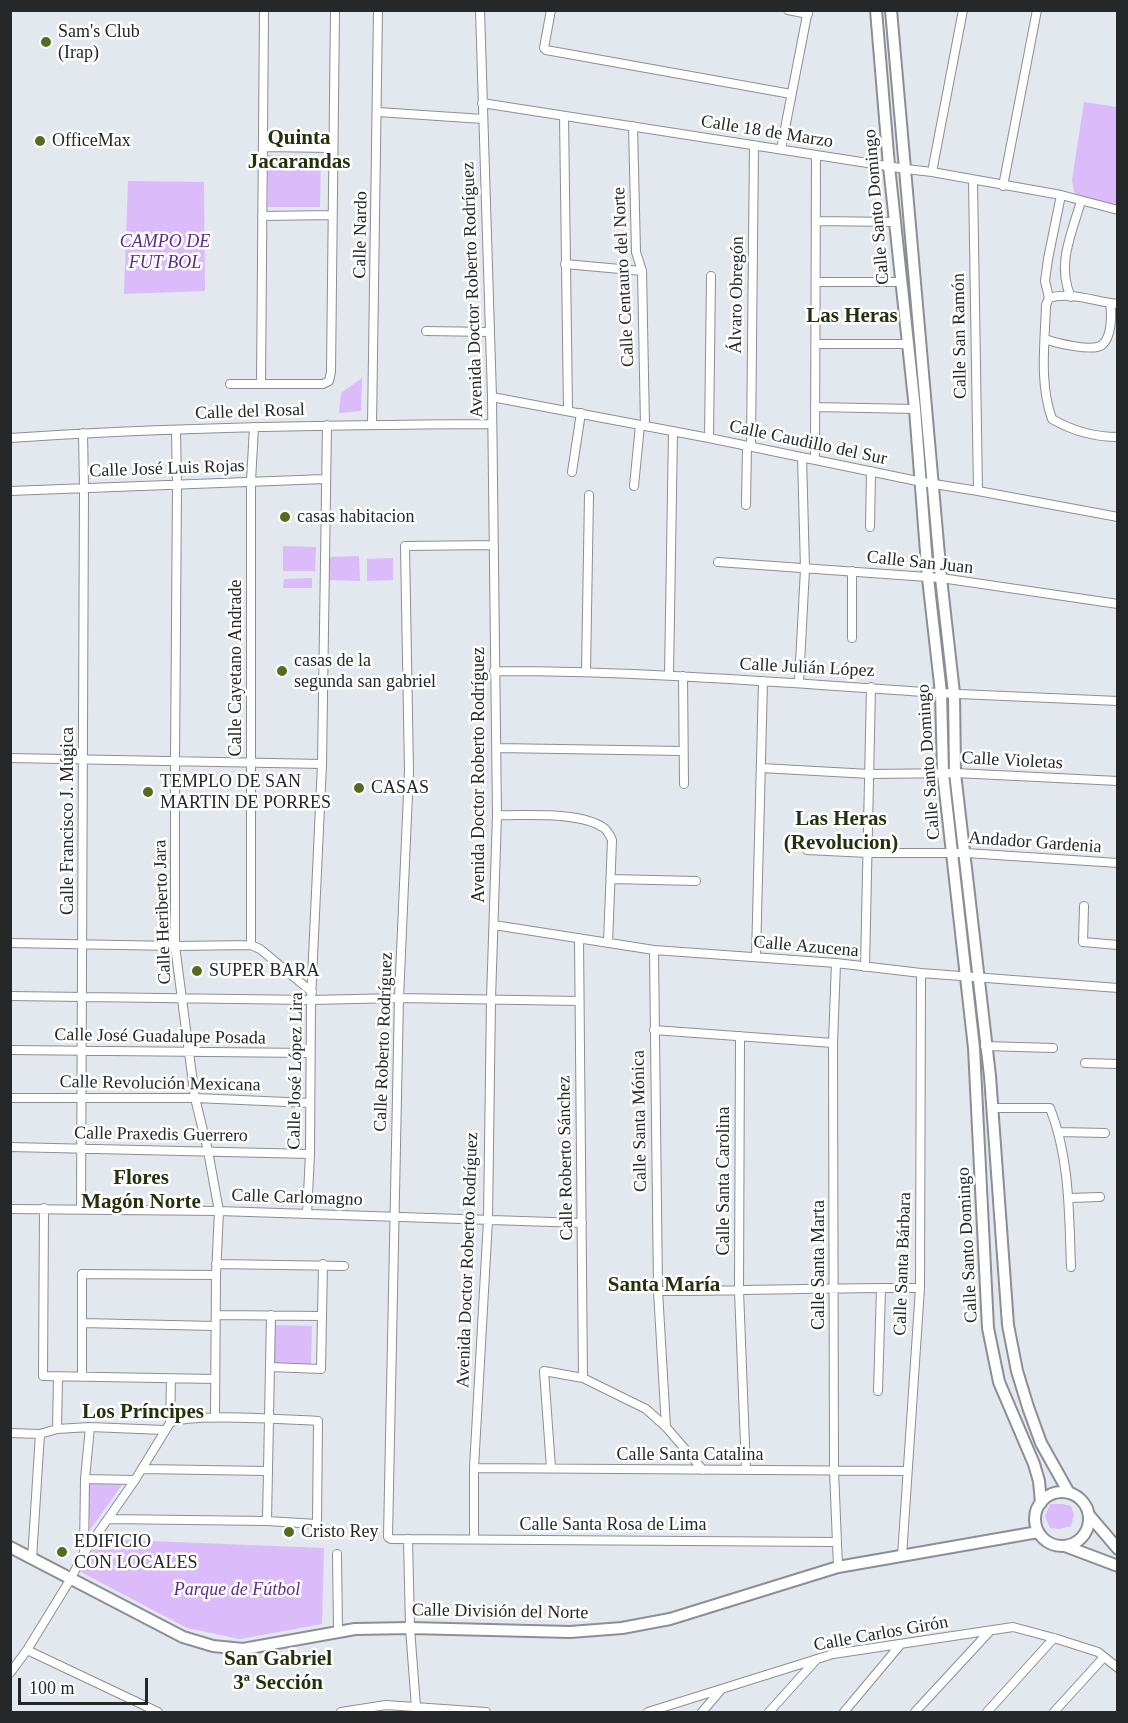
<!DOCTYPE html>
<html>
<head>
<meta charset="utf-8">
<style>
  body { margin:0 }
  #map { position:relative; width:1128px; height:1723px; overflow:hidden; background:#e3e8ee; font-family:Georgia,serif }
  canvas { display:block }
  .frame { position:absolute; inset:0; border:12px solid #252729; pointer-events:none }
  .scale { position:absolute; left:18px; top:1678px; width:130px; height:27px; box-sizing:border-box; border:3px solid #252729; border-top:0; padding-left:8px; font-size:18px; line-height:21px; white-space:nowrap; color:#252729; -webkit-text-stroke:4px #fff; paint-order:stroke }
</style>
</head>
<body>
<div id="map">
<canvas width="1128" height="1723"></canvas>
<div class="frame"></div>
<div class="scale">100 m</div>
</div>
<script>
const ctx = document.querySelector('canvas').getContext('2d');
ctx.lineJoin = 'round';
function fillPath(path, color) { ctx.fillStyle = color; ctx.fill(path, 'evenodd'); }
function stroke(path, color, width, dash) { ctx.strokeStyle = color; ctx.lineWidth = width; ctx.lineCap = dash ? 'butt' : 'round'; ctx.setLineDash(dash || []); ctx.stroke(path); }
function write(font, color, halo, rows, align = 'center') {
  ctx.font = font + ' Georgia,serif'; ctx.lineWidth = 5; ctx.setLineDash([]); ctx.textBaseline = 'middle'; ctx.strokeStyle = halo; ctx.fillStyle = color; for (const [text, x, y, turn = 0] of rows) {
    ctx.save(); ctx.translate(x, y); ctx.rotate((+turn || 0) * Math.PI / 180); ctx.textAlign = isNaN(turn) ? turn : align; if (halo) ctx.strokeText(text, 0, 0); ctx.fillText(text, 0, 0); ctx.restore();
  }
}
fillPath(new Path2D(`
  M1084 102 1117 107V205L1080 197 1074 192 1072 180Z
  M268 155 321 156 320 207H268Z
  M128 181 204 182 205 291 124 294Z
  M362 378 361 411 339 413 341 393Z
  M283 546 316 547 315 571H283Z
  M359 556 360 581 327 580 329 557Z
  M393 558V580L367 581V559Z
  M312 578V588H283L284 579Z
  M273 1325 312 1326 311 1367 272 1366Z
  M88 1483 122 1485 90 1530Z
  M1050 1504H1062L1071 1506 1074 1515 1071 1526 1059 1529 1050 1528 1045 1516Z
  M101 1539 324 1548 322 1624 240 1639 187 1628 79 1571Z`), '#dbbbf9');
const street = new Path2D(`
  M551 10 544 48 546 50 791 94
  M788 10 808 14
  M482 103 906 169 932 172 1061 195 1118 210
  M378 112 483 119
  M564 116 568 410
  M633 126 636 252 642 271 645 426
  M263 147 333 148
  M781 149 808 10
  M932 172 963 10
  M973 180 978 491
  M1003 186 1037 10
  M262 216 332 215
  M816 221 896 222
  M565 264 642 271
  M817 282H901
  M1071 297C1056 265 1072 233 1081 201
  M1049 298 1045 281 1048 259 1061 195
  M1118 304C1096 302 1070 291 1049 298L1046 305C1045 342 1039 383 1052 419 1071 430 1095 437 1118 437
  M426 331 490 332
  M1045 339C1055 343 1093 352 1102 345 1112 337 1112 314 1110 303
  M816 344H907
  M230 384H323L329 381 331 372 335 10
  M261 384 264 10
  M492 397 709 438 922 482 978 491 1118 517
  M815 407 915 409
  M372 425 378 10
  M176 430 177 486 175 762V946L195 1098 208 1151 219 1211 216 1275 215 1418
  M10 438C171 427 331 425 492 424
  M709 438 711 276
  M751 446 754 145
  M815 459 816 155
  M572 472 581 413
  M634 486 640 425
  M10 491 325 479
  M746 505 747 446
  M870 527 871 471
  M494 545 405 546 409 771 399 998 388 1537 391 1539 836 1542
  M718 562 941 578 1118 604
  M852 638V571
  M494 671C644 671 791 683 940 693 999 696 1058 698 1118 701
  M586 671 589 495
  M669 675 673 432
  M683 676 684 784
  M799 682 805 569 802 457
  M497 748 683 751
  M10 758 322 764
  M761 768 870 774 955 773 1118 781
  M497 815C527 816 580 811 604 828 608 831 610 836 612 840L608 943
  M807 850 868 853H966L1118 863
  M611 879 696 881
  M1084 906 1083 942 1118 945
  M494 925 654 950 836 963 921 973 1118 988
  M579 938 583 1378
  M10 943 175 946 251 945 260 949 312 992
  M251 945V481L254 427
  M654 950 658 1291 666 1427
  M756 957 763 681
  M836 963 833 1043 834 1470 838 1567
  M865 967 871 687
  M10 996 311 1000 399 998 579 1001
  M654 1030 833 1043
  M740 1036 739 1291 746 1470
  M985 1046 1053 1048
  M10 1050 310 1053
  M1085 1063 1118 1064
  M10 1098H195L310 1103
  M992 1108H1050C1070 1159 1069 1214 1071 1267
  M1059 1132 1105 1133
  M10 1147 310 1154
  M1069 1198 1100 1197
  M44 1208 43 1376 215 1379
  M10 1209 219 1211 582 1223
  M81 1209 84 487 83 433
  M307 1214 310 1154 311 1000 322 764 327 425
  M216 1264 344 1266
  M658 1291C745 1291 832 1287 920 1288
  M216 1315 322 1316
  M82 1323 215 1326
  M270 1367 321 1369 323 1264
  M82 1377V1274L216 1275
  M878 1391 881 1288
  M57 1429 58 1377
  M10 1433 40 1434 57 1429 90 1427 164 1430
  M474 1468 907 1471
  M551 1468 544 1371 583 1378 646 1409 666 1427 703 1470
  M142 1469 267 1471
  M85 1479 135 1480
  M108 1519 267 1521 317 1524 318 1421C292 1420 188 1412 170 1423
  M267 1521 271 1315
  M408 1539 410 1628 416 1707
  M474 1539V1468L488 1220 491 999 497 815 492 397 480 10
  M84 1551 85 1479 90 1427
  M337 1554 338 1632
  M902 1556 920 1288 921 973
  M32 1559 40 1434
  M27 1650 158 1712
  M10 1673 27 1650 70 1580 84 1553 135 1480 170 1423 171 1379
  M341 1712 386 1705 486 1712
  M648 1712 833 1654 1013 1627 1054 1638 1098 1652 1118 1668
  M702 1712 720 1691
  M769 1712 816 1660
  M844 1712 901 1644
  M915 1712 989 1632
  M987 1712 1054 1638
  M1054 1712 1104 1657`);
const secondary = new Path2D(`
  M876 10 889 166 915 409 928 578 941 693 943 773 974 1048 988 1328 999 1382 1034 1464 1039 1481 1041 1503
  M891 10 941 578 954 693 955 773 990 1076 1008 1325 1017 1371 1028 1407 1041 1443 1069 1493
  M1035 1519a27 27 0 1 1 54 0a27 27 0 1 1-54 0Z
  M1089 1515 1118 1549
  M1065 1546 1118 1566
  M10 1547 183 1637 213 1646 243 1649 355 1629 410 1628 570 1632 622 1628 670 1619 838 1567 1038 1532`);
stroke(street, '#8b8f95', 10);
stroke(secondary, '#8b8f95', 14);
stroke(street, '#fff', 8);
stroke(secondary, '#fff', 10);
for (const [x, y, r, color] of [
  [46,42,6,"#536c1d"],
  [40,141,6,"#536c1d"],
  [285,517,6,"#536c1d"],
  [282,671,6,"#536c1d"],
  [359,788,6,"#536c1d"],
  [148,792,6,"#536c1d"],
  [197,971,6,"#536c1d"],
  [289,1532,6,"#536c1d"],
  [62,1552,6,"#536c1d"]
]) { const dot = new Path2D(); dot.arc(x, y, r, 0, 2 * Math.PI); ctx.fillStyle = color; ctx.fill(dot); stroke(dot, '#fff', 2); }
write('18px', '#252729', '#fff', [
  ["Sam's Club",58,32],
  ["(Irap)",58,53],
  ["OfficeMax",52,141],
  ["casas habitacion",297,517],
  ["casas de la",294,661],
  ["segunda san gabriel",294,682],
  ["TEMPLO DE SAN",160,782],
  ["MARTIN DE PORRES",160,803],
  ["CASAS",371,788],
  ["SUPER BARA",209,971],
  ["Cristo Rey",301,1532],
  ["EDIFICIO",74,1542],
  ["CON LOCALES",74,1563]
], 'left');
write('18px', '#252729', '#fff', [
  ["Calle 18 de Marzo",767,132,9],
  ["Calle Santo Domingo",877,207,-95],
  ["Calle Nardo",361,235,-89],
  ["Calle Centauro del Norte",624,277,-93],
  ["Avenida Doctor Roberto Rodríguez",473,290,-92],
  ["Álvaro Obregón",737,295,-89],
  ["Calle San Ramón",960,336,-91],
  ["Calle del Rosal",250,412,-2],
  ["Calle Caudillo del Sur",808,443,12],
  ["Calle José Luis Rojas",167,469,-2],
  ["Calle San Juan",920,563,6],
  ["Calle Cayetano Andrade",236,668,-90],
  ["Calle Julián López",807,668,3],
  ["Calle Violetas",1012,761,3],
  ["Calle Santo Domingo",929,762,-94],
  ["Avenida Doctor Roberto Rodríguez",479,775,-90],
  ["Calle Francisco J. Múgica",68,821,-90],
  ["Andador Gardenia",1035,843,4],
  ["Calle Heriberto Jara",163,912,-92],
  ["Calle Azucena",806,947,5],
  ["Calle José Guadalupe Posada",160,1037,1],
  ["Calle Roberto Rodríguez",384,1042,-88],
  ["Calle José López Lira",296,1071,-89],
  ["Calle Revolución Mexicana",160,1084,1],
  ["Calle Santa Mónica",640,1121,-91],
  ["Calle Praxedis Guerrero",161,1135,1],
  ["Calle Roberto Sánchez",566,1158,-91],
  ["Calle Santa Carolina",724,1181,-90],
  ["Calle Carlomagno",297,1198,2],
  ["Calle Santo Domingo",968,1245,-93],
  ["Avenida Doctor Roberto Rodríguez",468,1260,-88],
  ["Calle Santa Bárbara",903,1264,-88],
  ["Calle Santa Marta",819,1265,-90],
  ["Calle Santa Catalina",690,1455],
  ["Calle Santa Rosa de Lima",613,1525],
  ["Calle División del Norte",500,1612,1],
  ["Calle Carlos Girón",881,1634,-10]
]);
write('italic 18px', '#612a89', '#fff', [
  ["CAMPO DE",165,242],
  ["FUT BOL",165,263],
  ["Parque de Fútbol",237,1590]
]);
write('bold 21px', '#24310c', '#fff', [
  ["Quinta",299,139],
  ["Jacarandas",299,163],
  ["Las Heras",852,317],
  ["Las Heras",841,820],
  ["(Revolucion)",841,844],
  ["Flores",141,1179],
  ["Magón Norte",141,1203],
  ["Santa María",664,1286],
  ["Los Príncipes",143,1413],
  ["San Gabriel",278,1660],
  ["3ª Sección",278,1684]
]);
</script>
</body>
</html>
